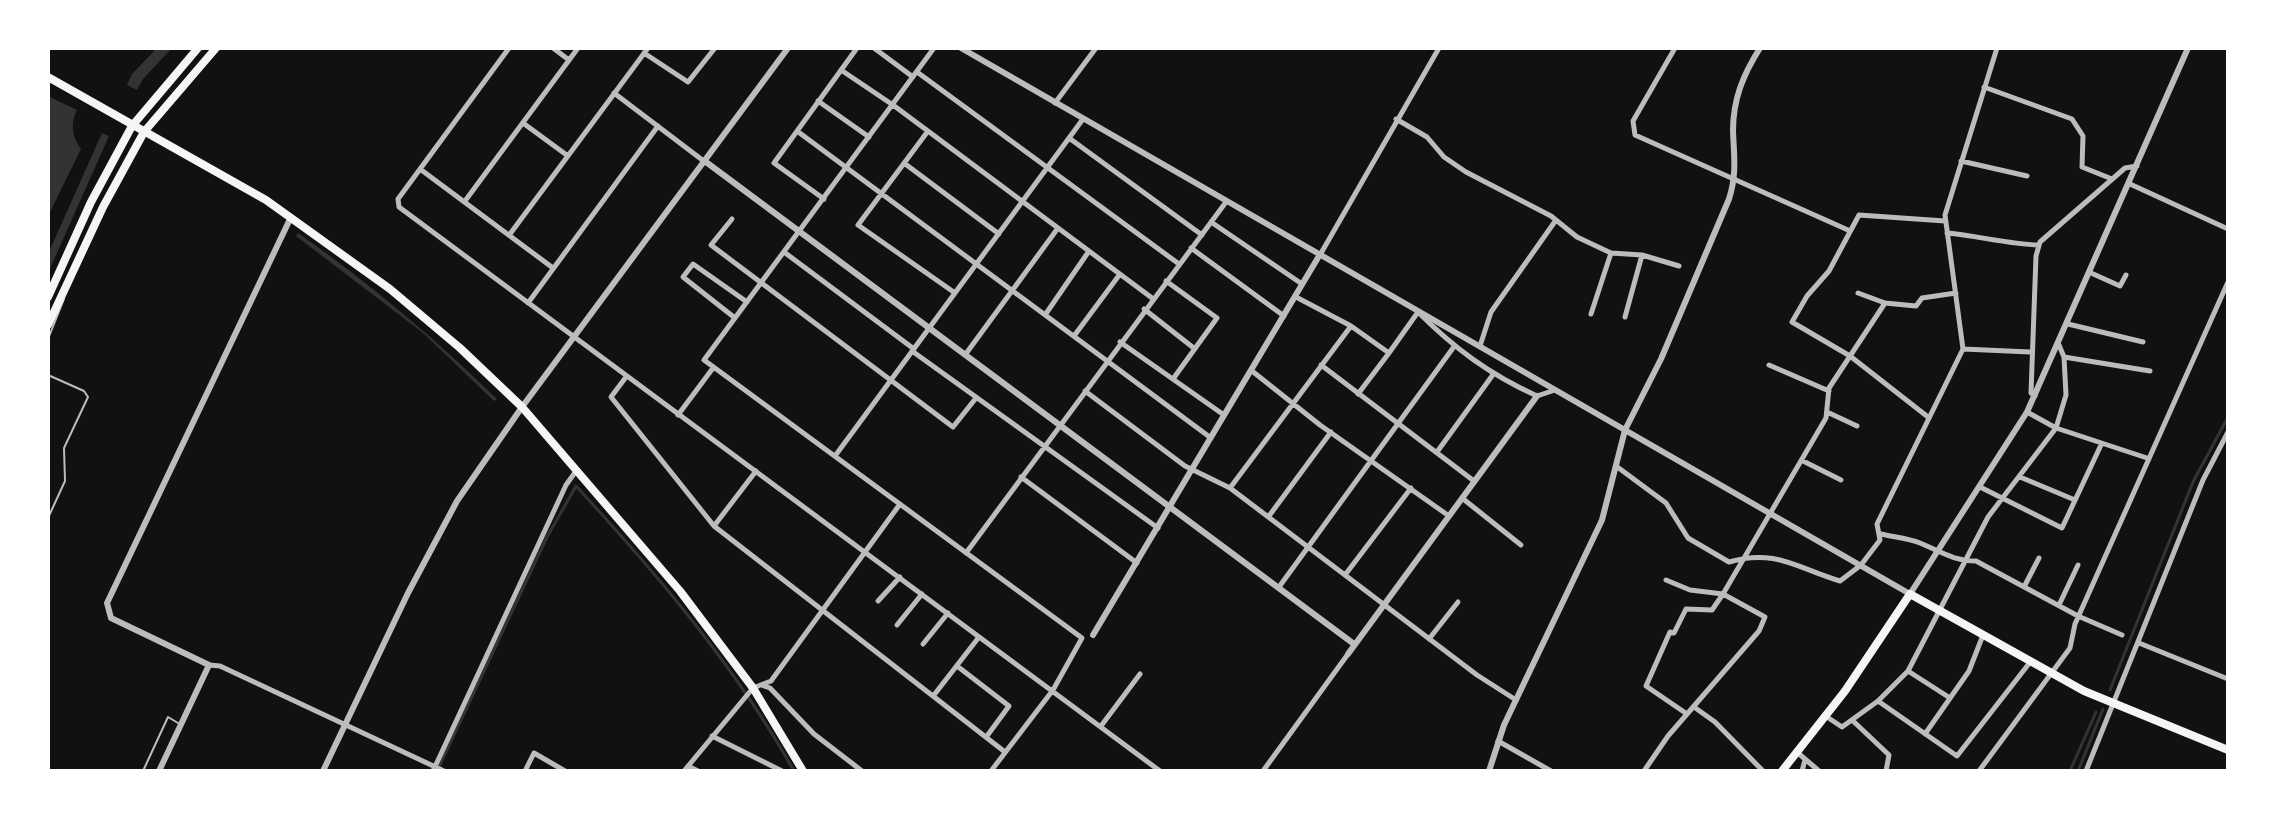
<!DOCTYPE html>
<html>
<head>
<meta charset="utf-8">
<style>
  body { margin:0 }
  #map { position:relative; width:2276px; height:819px; overflow:hidden; background:#111; font-family:Quicksand,sans-serif }
  canvas { display:block }
  .frame { position:absolute; inset:0; border:50px solid #fff; pointer-events:none }
</style>
</head>
<body>
<div id="map">
<canvas width="2276" height="819"></canvas>
<div class="frame"></div>
</div>
<script>
const ctx = document.querySelector('canvas').getContext('2d');
ctx.lineJoin = 'round';
function fillPath(path, color) { ctx.fillStyle = color; ctx.fill(path, 'evenodd'); }
function stroke(path, color, width, dash) { ctx.strokeStyle = color; ctx.lineWidth = width; ctx.lineCap = dash ? 'butt' : 'round'; ctx.setLineDash(dash || []); ctx.stroke(path); }
fillPath(new Path2D(`
  M157 48H172L143 79 137 90 127 85 132 74Z
  M48 96 77 110C70 122 72 138 81 149L48 216Z
  M102 133 109 136 48 273V254Z
  M298 233C370 283 434 338 497 399L494 401 423 333 296 236Z`), '#333');
stroke(new Path2D(`
  M2110 690 2193 482 2228 417
  M437 771 547 537 576 486C658 575 735 666 794 771
  M2070 771 2096 712
  M2078 771 2103 709`), '#333', 3);
stroke(new Path2D(`
  M48 339 64 299
  M48 375 84 391 88 397 64 448 65 481 48 518
  M143 771 168 717 178 723`), '#bcbcbc', 2);
stroke(new Path2D(`
  M509 48 398 199 399 207 1160 771
  M553 48 569 60
  M874 48 913 77
  M934 48 704 360 1082 638 1053 690 991 771
  M1675 48 1633 121 1635 135 1848 230
  M644 53 688 82 715 48
  M841 70 893 105 1152 298
  M917 72 1179 264
  M1984 87 2072 119 2083 136 2082 167 2112 179
  M614 93 705 162
  M818 101 869 137
  M1055 103 1096 48
  M1396 119 1427 137 1444 157 1466 172 1551 216 1577 237 1611 253 1642 255 1679 266
  M523 123 568 156
  M797 131 1211 438
  M928 131 858 225 955 293
  M1069 138 1202 235
  M1961 161 2027 176
  M904 163 999 234
  M420 169 553 268
  M2130 184 2228 229
  M824 199 774 163 857 48
  M465 201 578 48
  M732 219 711 245 953 427 976 398
  M1211 222 1302 284
  M1947 233C1979 236 2007 244 2039 245
  M510 234 648 48
  M1191 248 1284 316
  M784 252 914 349
  M1320 255 1439 48
  M2091 273 2120 286 2126 275
  M1166 281 1217 318 1173 379
  M1858 293 1885 303 1916 306 1922 298 1956 293
  M528 303 658 126
  M1144 309 1195 349
  M1591 314 1611 253
  M1045 315 1089 251
  M1625 317 1642 255
  M735 318 683 277 693 264 747 302
  M2068 324 2143 342
  M1351 326 1389 353 1418 312C1455 349 1489 374 1537 396L1555 390
  M1074 336 1120 274
  M1120 342 1224 415
  M1480 346 1491 312 1556 220
  M1963 349 2030 352
  M912 351 1158 528
  M965 355 1058 228
  M2064 357 2150 371
  M1321 365 1474 481
  M1769 365 1829 391
  M1252 371 1320 425 1449 516
  M626 377 611 397 714 526 1005 752
  M1085 391 1185 466 1230 488 1477 675 1516 700
  M1358 394 1389 353
  M2035 396 2031 393 2036 256 2040 242 2125 168 2137 166
  M1827 412 1857 426
  M2027 412 2056 428 2147 458
  M678 415 713 368
  M1928 417 1850 356 1792 322 1807 296 1829 271 1859 215 1945 221
  M1437 452 1492 376
  M835 456 1083 119
  M1803 461 1841 480
  M1616 466 1666 503 1688 538 1729 562C1775 548 1799 569 1840 581L1861 565 1880 540 1877 524 1963 349 1945 215 1997 48
  M1021 477 1137 563
  M2020 477 2075 500
  M1980 487 2062 528 2101 445
  M1230 488 1351 326 1296 297
  M1462 498 1521 545
  M1269 516 1331 432
  M714 526 756 471
  M1881 534C1893 537 1908 538 1920 543 1940 551 1953 561 1976 561L2078 616 2122 635
  M966 553 1226 202
  M1345 575 1411 488
  M1666 580 1690 590 1723 594 1712 610 1686 609 1674 633 1670 632 1646 686 1687 714
  M1279 587 1453 348
  M2024 587 2039 558
  M878 601 900 577
  M2059 605 2078 565
  M897 625 922 594
  M1429 639 1458 602
  M2139 643 2228 679
  M923 644 948 613
  M209 665 220 666 444 771
  M957 666 1009 706 987 736
  M1908 671 1950 698
  M764 686 770 688 814 734 862 771
  M934 695 979 637
  M1878 701 1957 756 2031 661
  M1694 707 1715 722 1763 771
  M1827 717 1842 727 1878 701 1908 671 1988 517 2056 428 2066 395 2064 357 2059 345
  M1852 720 1889 755 1886 771
  M1101 726 1140 674
  M1925 734 1969 671 1983 635
  M712 736 782 771
  M1498 741 1551 771
  M1798 753 1819 771
  M688 766 698 771
  M433 771 566 485 576 471
  M525 771 534 753 565 771
  M684 771 753 688 771 681 900 504
  M1263 771 1348 654
  M1644 771 1668 736 1759 631 1765 617 1723 594 1826 418 1829 388 1885 303
  M1802 771 1805 760
  M1979 771 2070 648 2075 624 2228 282
  M2086 771 2203 480 2228 432`), '#bcbcbc', 5);
stroke(new Path2D(`
  M961 48 1910 594 2027 412 2188 48
  M706 162 1354 644
  M1093 635 1319 256
  M1348 654 1537 396
  M159 771 209 665 111 618 107 603 291 217
  M323 771 408 593 457 501 522 407 788 48
  M1489 771 1504 725 1602 520 1625 430 1661 359 1729 199C1737 174 1734 156 1733 131 1733 99 1743 75 1760 48`), '#bcbcbc', 6);
stroke(new Path2D(`
  M48 77 266 200 390 289 460 348 522 407 680 591 753 688 803 771
  M1782 771 1845 691 1910 594 2084 691 2228 750`), '#f5f5f5', 8);
stroke(new Path2D(`
  M48 297 91 202 132 126 198 48
  M48 325 103 207 144 132 216 48`), '#f5f5f5', 8);
</script>
</body>
</html>
